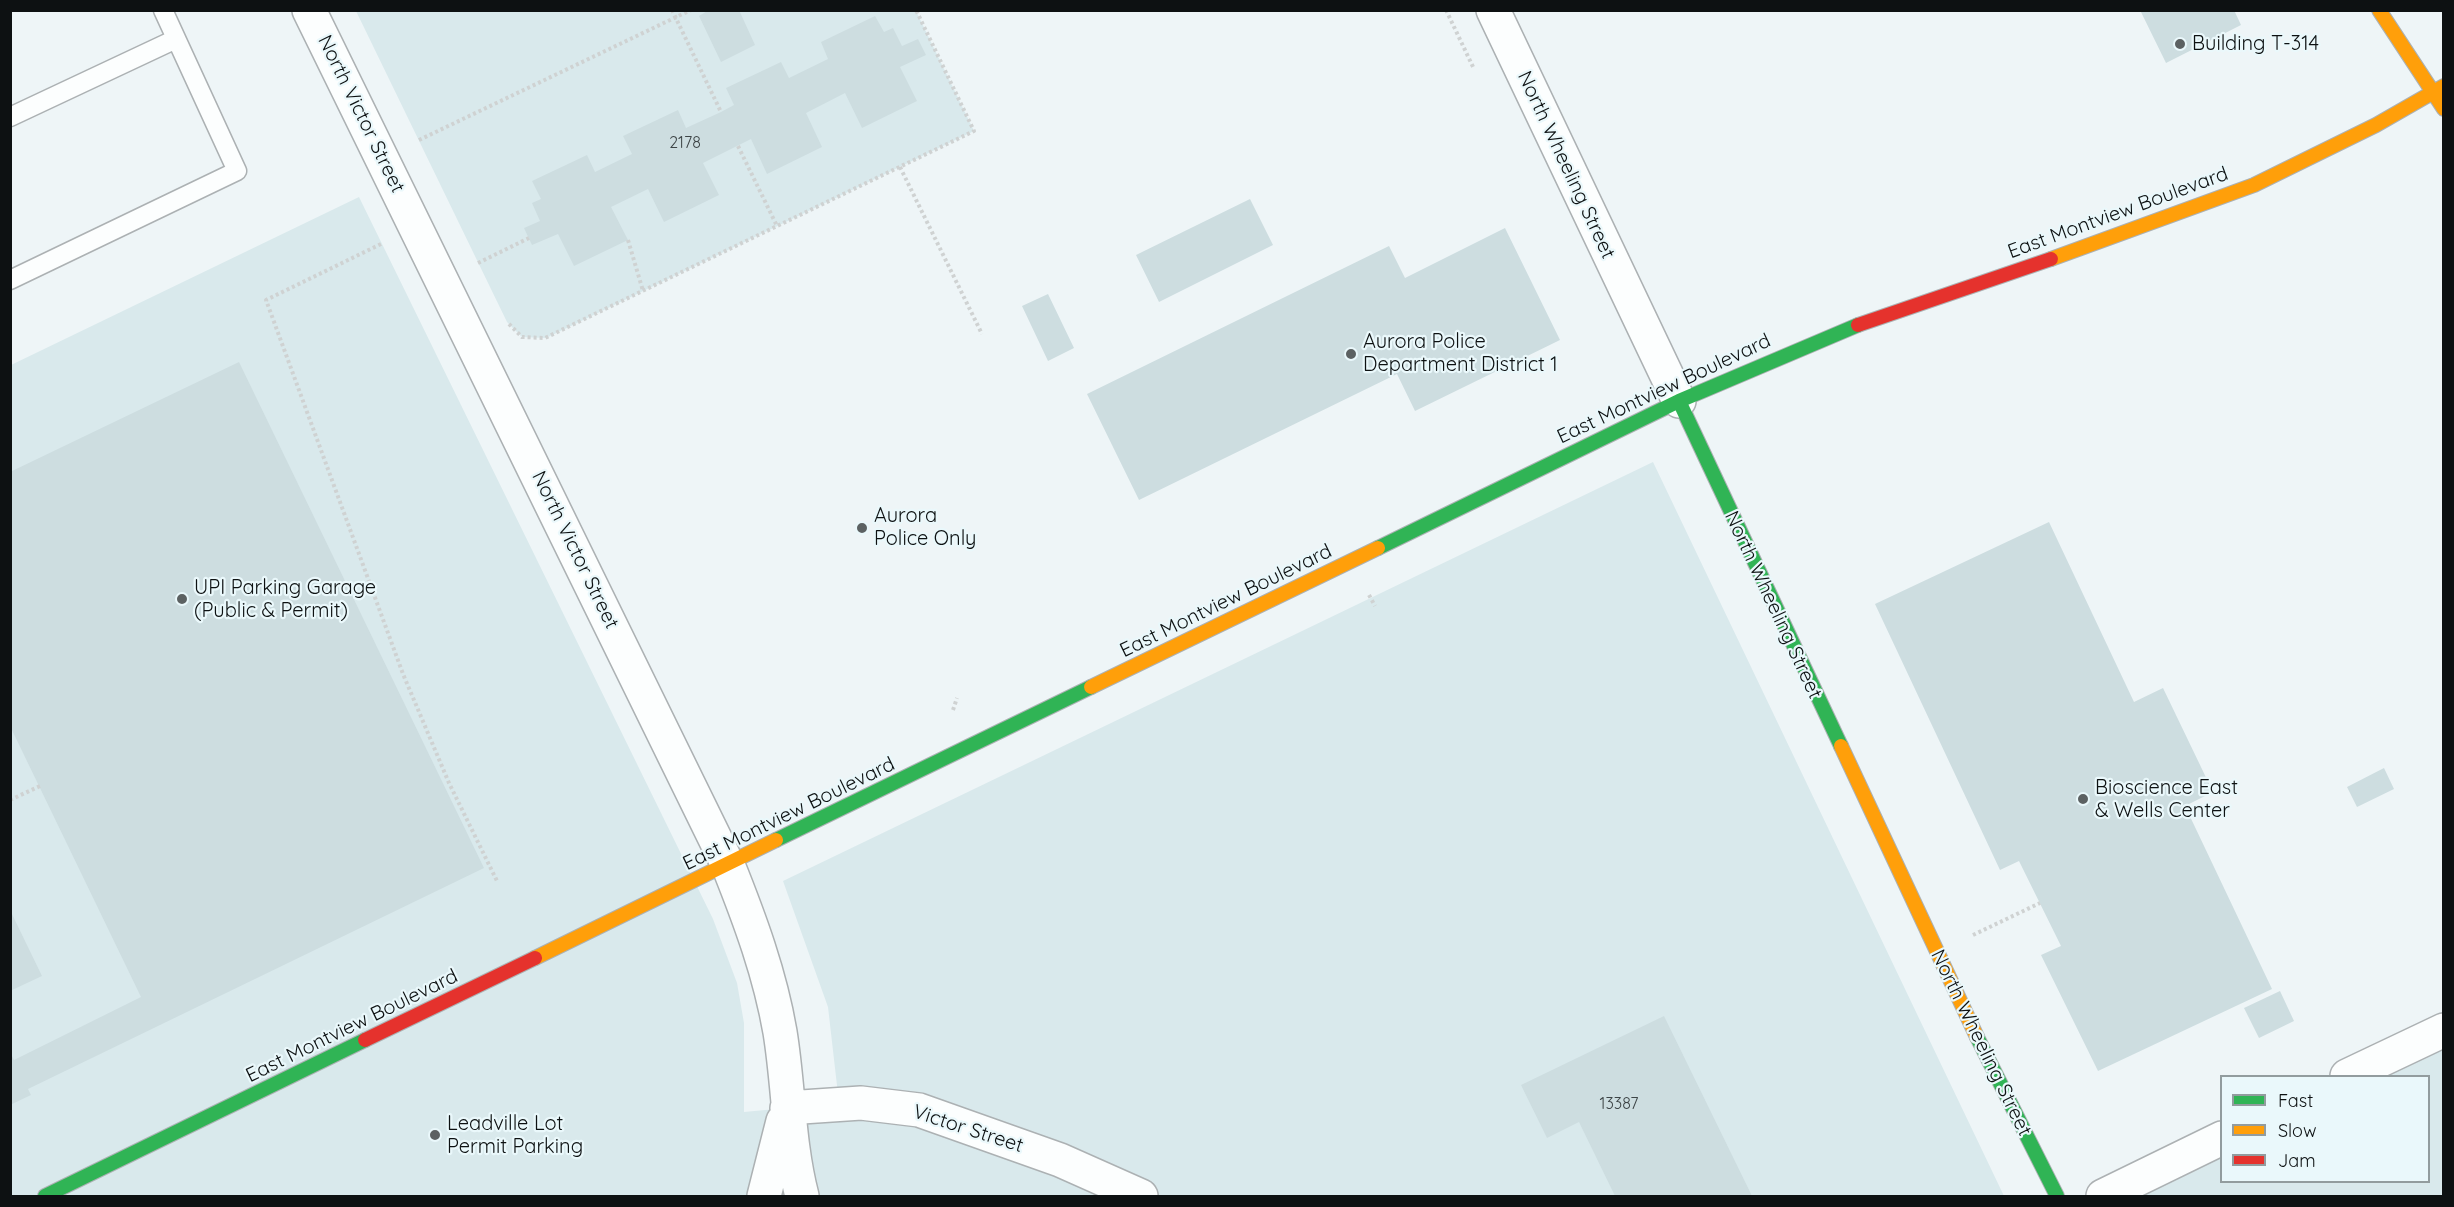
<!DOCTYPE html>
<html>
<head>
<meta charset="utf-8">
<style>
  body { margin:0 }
  #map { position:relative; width:2454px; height:1207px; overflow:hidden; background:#eef5f7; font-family:Quicksand,sans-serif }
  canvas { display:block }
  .frame { position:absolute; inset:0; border:12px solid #0d1112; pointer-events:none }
  .legend { position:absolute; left:2220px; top:1075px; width:210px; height:108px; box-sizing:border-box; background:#eaf8fb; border:2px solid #929c9e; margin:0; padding:8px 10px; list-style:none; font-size:18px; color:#0d1112 }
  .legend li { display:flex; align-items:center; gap:12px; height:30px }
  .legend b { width:30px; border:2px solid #929c9e }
</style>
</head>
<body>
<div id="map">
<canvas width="2454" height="1207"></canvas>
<div class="frame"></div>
<ul class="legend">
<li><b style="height:8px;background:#30b455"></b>Fast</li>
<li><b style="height:8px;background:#ff9f0a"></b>Slow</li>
<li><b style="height:8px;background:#e5322d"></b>Jam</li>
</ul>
</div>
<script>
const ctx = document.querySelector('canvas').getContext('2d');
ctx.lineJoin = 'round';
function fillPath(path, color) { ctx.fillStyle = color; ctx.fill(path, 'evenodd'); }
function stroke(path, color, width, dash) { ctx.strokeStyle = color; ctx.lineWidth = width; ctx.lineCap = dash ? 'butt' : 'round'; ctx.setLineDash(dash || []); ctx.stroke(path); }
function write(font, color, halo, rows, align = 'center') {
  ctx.font = font + ' Quicksand,sans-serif'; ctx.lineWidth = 4.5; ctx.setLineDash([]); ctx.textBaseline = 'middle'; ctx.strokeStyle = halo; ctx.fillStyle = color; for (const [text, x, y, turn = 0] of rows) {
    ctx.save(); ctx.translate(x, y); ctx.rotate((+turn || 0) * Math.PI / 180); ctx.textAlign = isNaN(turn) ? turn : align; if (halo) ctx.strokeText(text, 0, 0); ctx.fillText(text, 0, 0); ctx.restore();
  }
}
fillPath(new Path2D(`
  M356 11H916L974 131 546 338 522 337 507 322Z
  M359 197 713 919 737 983 744 1023V1112L839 1103 828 1007 783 881 1653 462 2004 1196H11V365Z
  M2443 1030V1196H2103L2221 1138 2222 1182H2428V1076H2347Z`), '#d9e9ec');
fillPath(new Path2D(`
  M709 10H739L755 45 721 62 699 16Z
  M2140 10H2234L2241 25 2166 63Z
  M875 16 884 32 893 28 902 46 918 39 926 55 900 67 917 101 862 128 845 93 806 113 822 147 767 174 751 139 703 163 719 195 664 222 648 189 611 207 628 240 574 266 558 234 532 245 524 228 540 221 532 203 541 199 532 181 587 155 595 172 632 154 623 136 678 110 686 128 721 112 734 105 726 88 781 62 789 78 828 59 821 42Z
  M1250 199 1273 245 1159 302 1136 255Z
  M1505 228 1560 340 1415 411 1397 374 1139 500 1087 394 1389 246 1405 278Z
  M1048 294 1074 348 1048 361 1022 306Z
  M239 362 484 868 28 1089 31 1095 10 1105V1052L14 1060 141 997 10 726V472Z
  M2049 522 2134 702 2163 688 2213 792 2185 806 2272 989 2098 1071 2041 955 2061 946 2019 861 2000 870 1875 604Z
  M2384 768 2394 789 2357 807 2347 787Z
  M10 910 42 976 10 991Z
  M2280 991 2294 1021 2259 1038 2244 1008Z
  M1664 1016 1752 1196H1615L1579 1122 1547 1138 1521 1085Z`), '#cddde0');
const lane = new Path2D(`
  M10 117 176 39
  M10 280 237 171 163 10`);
const street = new Path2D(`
  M309 10 728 865C750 920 770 974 780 1032 789 1087 788 1142 802 1196
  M1493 10 1679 401
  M2347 1076 2444 1030
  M787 1108 861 1103 919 1110 1060 1160 1141 1196
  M764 1196 783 1121
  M2103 1196 2222 1138`);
const fast = new Path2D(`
  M1679 401 1841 746
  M1378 548 1679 401 1858 325
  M776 840 1091 687
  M1977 1037 2057 1196
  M45 1196 365 1040`);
const slow = new Path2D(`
  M2379 10 2444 109
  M2051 259 2254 185 2376 125 2444 86
  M1091 687 1378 548
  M1841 746 1977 1037
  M535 958 776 840`);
const jam = new Path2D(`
  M1858 325 2051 259
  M365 1040 535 958`);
stroke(lane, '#acb1b3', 21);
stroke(street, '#acb1b3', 36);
stroke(fast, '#acb1b3', 16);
stroke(slow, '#acb1b3', 16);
stroke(jam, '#acb1b3', 16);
stroke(new Path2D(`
  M672 10 721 112
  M1446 10 1474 69
  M419 140 691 10
  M738 146 777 226
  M900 167 982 334
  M628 240 643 291
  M381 244 266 300 403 674 449 783 497 881
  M478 263 529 238
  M509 324 522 337 545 338 974 131 916 10
  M1369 595 1375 606
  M953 710 957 698
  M10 800 40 786
  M1973 935 2040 903`), '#cfd2d2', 4, [3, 3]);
stroke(lane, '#fcfefe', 18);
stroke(street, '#fcfefe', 33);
stroke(fast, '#30b455', 14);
stroke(slow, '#ff9f0a', 14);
stroke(jam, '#e5322d', 14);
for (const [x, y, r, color] of [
  [2180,44,6,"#5c6162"],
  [1351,354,6,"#5c6162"],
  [862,528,6,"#5c6162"],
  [182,599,6,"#5c6162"],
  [2083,799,6,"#5c6162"],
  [435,1135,6,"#5c6162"]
]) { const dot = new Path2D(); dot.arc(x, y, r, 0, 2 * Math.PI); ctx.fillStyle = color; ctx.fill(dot); stroke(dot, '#eaf8fb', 2); }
write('16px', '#3d4446', null, [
  ["2178",685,143],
  ["13387",1619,1104]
]);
write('20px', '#0d1112', '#eaf8fb', [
  ["Building T-314",2192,44],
  ["Aurora Police",1363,342],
  ["Department District 1",1363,365],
  ["Aurora",874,516],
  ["Police Only",874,539],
  ["UPI Parking Garage",194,588],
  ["(Public & Permit)",194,611],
  ["Bioscience East",2095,788],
  ["& Wells Center",2095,811],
  ["Leadville Lot",447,1124],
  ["Permit Parking",447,1147]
], 'left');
write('20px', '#0d1112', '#eaf8fb', [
  ["North Victor Street",361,114,64],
  ["North Wheeling Street",1566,165,65],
  ["East Montview Boulevard",2118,213,-20],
  ["East Montview Boulevard",1664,389,-25],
  ["North Victor Street",575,550,64],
  ["East Montview Boulevard",1226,601,-26],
  ["North Wheeling Street",1773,605,65],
  ["East Montview Boulevard",789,814,-26],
  ["East Montview Boulevard",352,1026,-26],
  ["North Wheeling Street",1981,1043,64],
  ["Victor Street",968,1129,18]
]);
</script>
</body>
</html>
